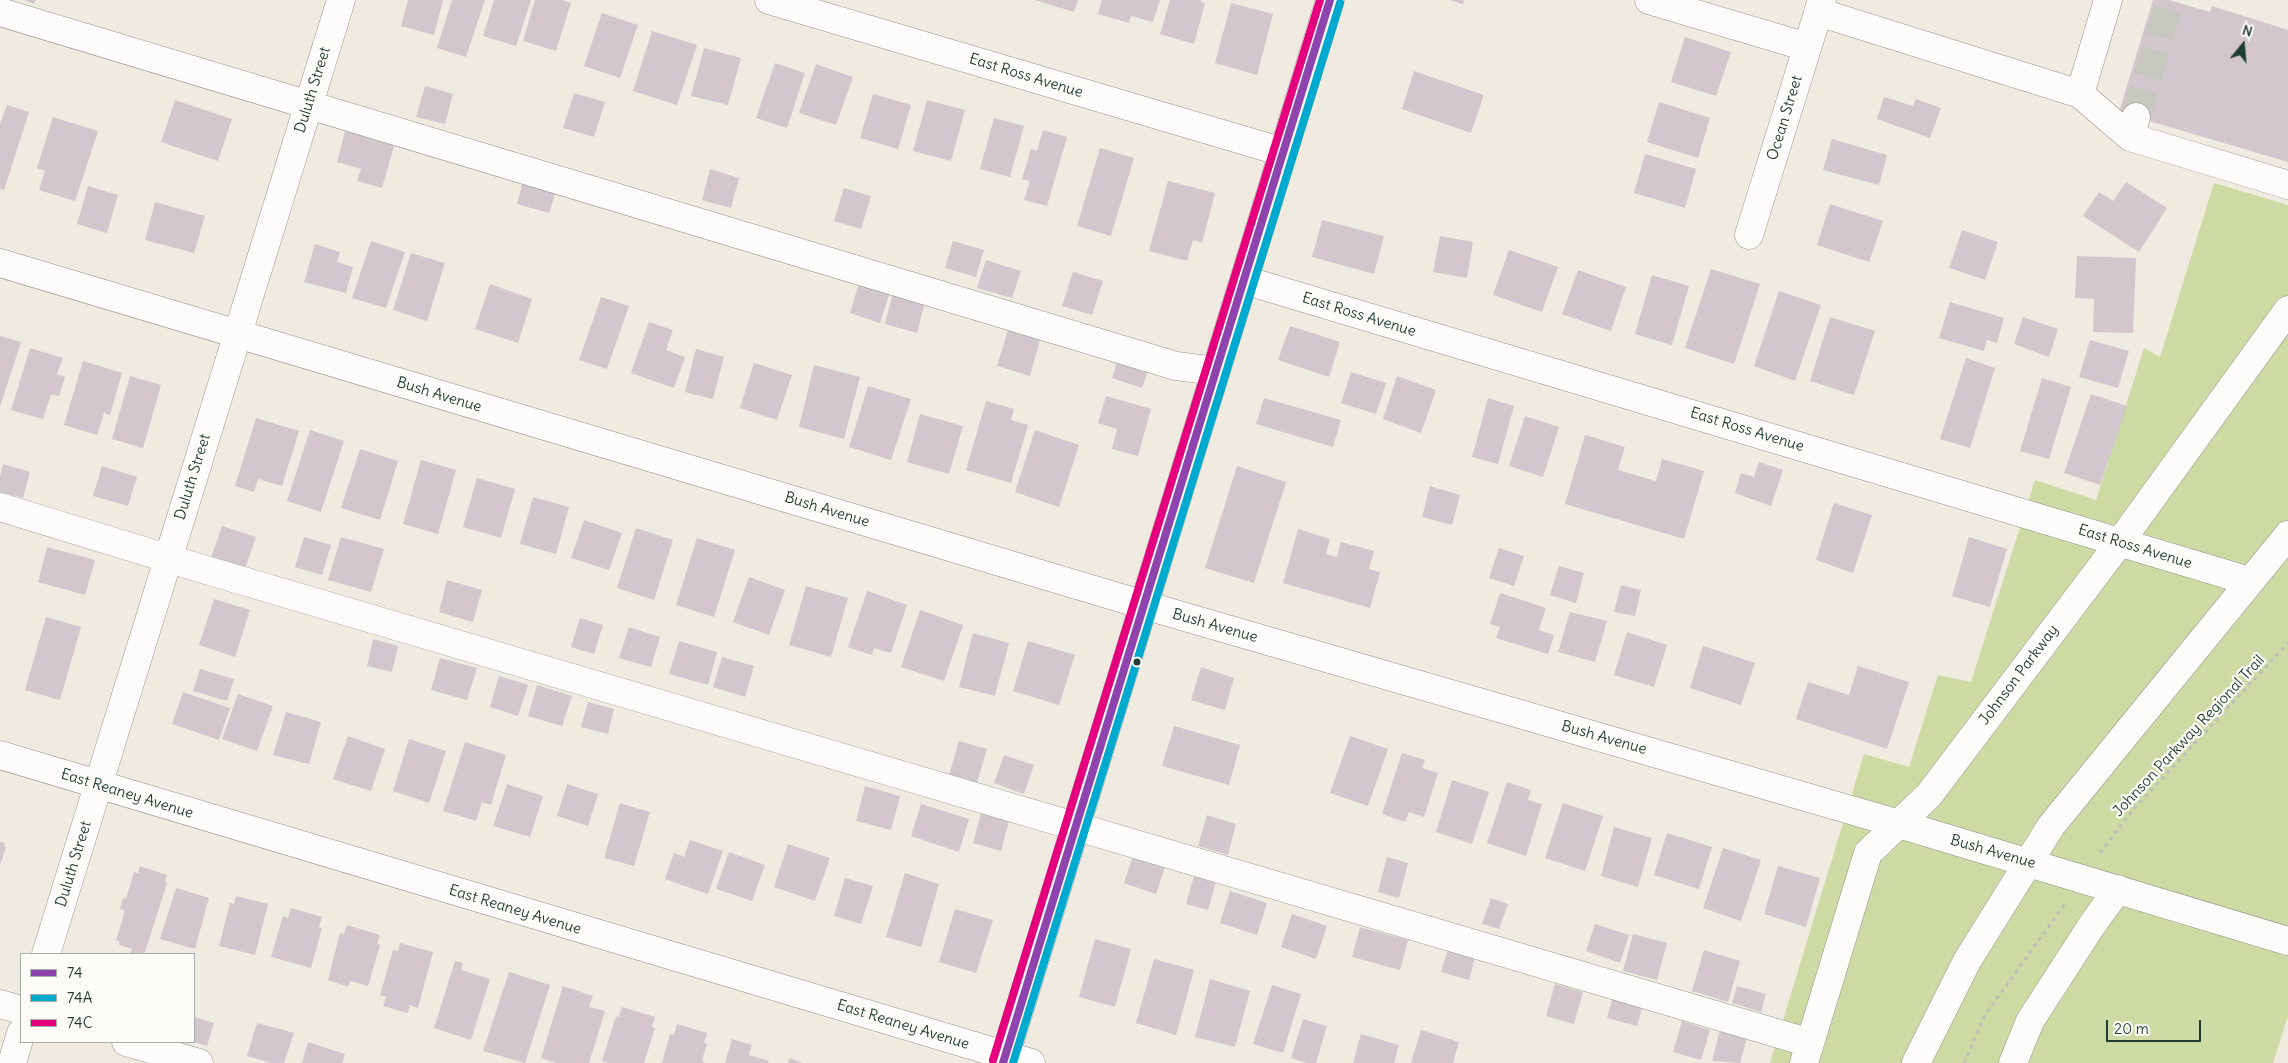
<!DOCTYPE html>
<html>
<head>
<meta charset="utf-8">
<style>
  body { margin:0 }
  #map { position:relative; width:2288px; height:1063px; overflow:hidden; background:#f0ebe0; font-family:Delius,sans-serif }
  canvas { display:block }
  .legend { position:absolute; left:20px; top:953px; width:175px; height:90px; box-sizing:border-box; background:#fdfcf7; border:1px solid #a4b0a9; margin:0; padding:6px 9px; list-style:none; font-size:15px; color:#1f3d34 }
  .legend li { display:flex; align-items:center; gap:10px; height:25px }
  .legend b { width:25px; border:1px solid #a4b0a9 }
  .north { position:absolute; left:2218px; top:20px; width:50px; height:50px; -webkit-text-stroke:4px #fdfcf7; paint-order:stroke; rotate:17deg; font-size:14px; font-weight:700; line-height:20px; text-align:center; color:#1f3d34 }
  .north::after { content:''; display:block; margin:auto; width:18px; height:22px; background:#1f3d34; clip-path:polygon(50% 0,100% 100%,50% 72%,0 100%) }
  .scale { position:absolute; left:2106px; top:1020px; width:95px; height:22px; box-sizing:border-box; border:2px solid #1f3d34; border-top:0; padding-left:6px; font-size:15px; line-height:18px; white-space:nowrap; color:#1f3d34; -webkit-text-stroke:4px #fdfcf7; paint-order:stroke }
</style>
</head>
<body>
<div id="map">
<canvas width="2288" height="1063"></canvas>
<ul class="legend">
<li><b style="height:6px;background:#8e44ad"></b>74</li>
<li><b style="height:6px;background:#00a9ce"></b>74A</li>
<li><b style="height:6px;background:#e5007d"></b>74C</li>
</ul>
<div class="north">N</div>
<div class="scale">20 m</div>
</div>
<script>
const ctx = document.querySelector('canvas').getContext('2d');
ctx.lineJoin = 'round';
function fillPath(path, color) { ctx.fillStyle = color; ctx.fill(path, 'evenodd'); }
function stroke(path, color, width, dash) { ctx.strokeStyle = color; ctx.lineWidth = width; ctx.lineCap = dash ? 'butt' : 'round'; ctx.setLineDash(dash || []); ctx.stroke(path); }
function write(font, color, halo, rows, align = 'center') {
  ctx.font = font + ' Delius,sans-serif'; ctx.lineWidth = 4.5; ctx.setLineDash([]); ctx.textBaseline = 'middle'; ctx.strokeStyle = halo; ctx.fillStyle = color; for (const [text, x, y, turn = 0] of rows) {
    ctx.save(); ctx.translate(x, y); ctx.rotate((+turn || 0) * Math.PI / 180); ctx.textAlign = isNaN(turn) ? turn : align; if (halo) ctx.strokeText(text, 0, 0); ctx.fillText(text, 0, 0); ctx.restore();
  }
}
fillPath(new Path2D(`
  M2214 183 2288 205V1016L2273 1063H1770L1864 754 1909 767 1938 675 1971 682 2035 480 2096 500 2144 348 2160 357Z`), '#cedaa4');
fillPath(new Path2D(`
  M24 0H36L34 4Z
  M408 0H443L434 35 401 26Z
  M452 0H485L466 57 437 48Z
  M494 0H531L516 46 483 36Z
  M535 0H563L571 3 556 51 523 41Z
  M1035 0H1078L1074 12Z
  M1102 0H1160L1153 22 1131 16 1129 23 1098 14Z
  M1170 0H1201V2L1205 3 1194 44 1160 34Z
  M1449 0H1464L1463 4Z
  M2153 0H2169L2210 12 2212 6 2288 30V162L2119 112Z
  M1231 3 1273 14 1257 75 1215 63Z
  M602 13 638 25 620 78 584 66Z
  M652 31 697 45 677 105 633 91Z
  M1685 37 1731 52 1716 96 1671 82Z
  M704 48 741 58 728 105 691 96Z
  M775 63 805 73 787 128 756 118Z
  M816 64 853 77 836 125 799 113Z
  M1414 71 1484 95 1471 133 1402 109Z
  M425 86 453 94 445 124 416 117Z
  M574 93 605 102 594 137 563 128Z
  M873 94 911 105 898 149 860 138Z
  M1884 97 1913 106 1916 99 1941 108 1930 138 1877 119Z
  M175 100 232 119 218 161 161 142Z
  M927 100 965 110 951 161 913 151Z
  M1659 102 1710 118 1698 158 1647 142Z
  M7 105 29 112 4 190 0 189V124Z
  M53 117 98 131 75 201 39 190 45 171 37 168Z
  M994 118 1024 126 1010 177 980 169Z
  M1043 130 1067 137 1047 206 1024 200 1030 181 1022 179 1031 149 1037 151Z
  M345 131 394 146 382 188 357 181 361 169 337 162Z
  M1832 139 1887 155 1879 185 1823 170Z
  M1100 148 1134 158 1111 236 1077 226Z
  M1645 154 1696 169 1685 208 1634 193Z
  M710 169 739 178 731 208 702 200Z
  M1168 181 1215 193 1202 243 1193 240 1187 261 1149 251Z
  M523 182 556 191 549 213 517 204Z
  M2126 182 2167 208 2139 252 2083 216 2099 192 2113 201Z
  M88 186 118 195 107 233 77 224Z
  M844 188 871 196 861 229 834 221Z
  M155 202 205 216 194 253 145 240Z
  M1830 204 1883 221 1869 262 1817 245Z
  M1322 220 1384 236 1374 274 1312 257Z
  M1962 230 1998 242 1985 280 1949 268Z
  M1440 236 1473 242 1467 278 1433 272Z
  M371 241 405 252 386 308 352 298Z
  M953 241 984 250 976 277 945 268Z
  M315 244 340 252 337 262 353 267 346 293 304 282Z
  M1509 250 1558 267 1542 312 1493 295Z
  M411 253 445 263 427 321 393 310Z
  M2077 256 2136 258 2133 333 2093 332 2094 299 2075 298Z
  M986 260 1021 271 1012 298 977 288Z
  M1711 269 1760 284 1734 364 1685 348Z
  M1578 270 1626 287 1611 331 1562 314Z
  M1073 272 1103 281 1092 315 1062 306Z
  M1652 275 1689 286 1672 345 1635 334Z
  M859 283 890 292 880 323 850 313Z
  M490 284 532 299 518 343 475 329Z
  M1779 291 1821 305 1795 381 1754 366Z
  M893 293 925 302 917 333 885 324Z
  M601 297 629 306 607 369 579 360Z
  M1950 302 2004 318 1997 343 1987 340 1984 351 1939 338Z
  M1830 317 1875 331 1854 395 1810 381Z
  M2023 317 2058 329 2049 357 2014 344Z
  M649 322 673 330 666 350 685 357 674 388 631 373Z
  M1290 326 1340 342 1329 377 1278 360Z
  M1008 330 1040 340 1030 376 997 366Z
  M0 336 21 342 0 407Z
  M2090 340 2129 351 2118 388 2079 377Z
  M30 348 63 358 57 374 65 377 59 396 51 394 43 419 11 410Z
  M696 349 724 357 713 399 685 392Z
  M1120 352 1151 363 1142 388 1112 378Z
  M1966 358 1995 368 1970 448 1940 439Z
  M83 361 122 373 110 415 104 413 97 435 64 425Z
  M754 363 792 375 777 420 740 408Z
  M814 365 860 377 844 439 799 427Z
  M1351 372 1386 383 1376 414 1341 403Z
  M130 376 161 385 143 448 112 439Z
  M1397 376 1436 390 1421 433 1383 419Z
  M2042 378 2071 387 2049 459 2020 451Z
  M868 386 911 399 891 460 849 447Z
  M2091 394 2127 406 2100 485 2064 473Z
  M1106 396 1151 409 1138 456 1112 449 1117 429 1098 423Z
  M1264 398 1341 420 1333 447 1256 424Z
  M1488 398 1514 406 1498 464 1472 457Z
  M986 401 1014 409 1011 420 1028 425 1011 483 966 470Z
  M920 414 963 426 949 474 907 462Z
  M1525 416 1559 427 1543 477 1509 466Z
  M256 418 299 431 282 486 258 479 254 492 235 486Z
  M310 430 344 441 321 512 287 501Z
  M1035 430 1079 445 1059 507 1015 492Z
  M1585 435 1625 447 1618 470 1656 481 1662 459 1704 471 1684 539 1565 504Z
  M360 449 398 461 380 520 341 508Z
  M421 460 456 470 438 534 403 524Z
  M1759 462 1783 470 1771 506 1735 493 1741 473 1754 477Z
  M3 464 30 472 23 498 0 492V476Z
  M102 466 137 477 128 506 93 496Z
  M1237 466 1286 482 1254 583 1205 568Z
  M477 478 515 489 501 538 463 527Z
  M1430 486 1460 495 1452 525 1422 517Z
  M533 497 569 507 556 554 520 544Z
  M1834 503 1872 515 1853 573 1816 560Z
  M584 520 622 533 609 570 571 558Z
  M222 526 256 537 245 569 211 558Z
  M636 528 673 540 654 600 617 588Z
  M1298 529 1330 539 1326 554 1337 557 1341 542 1374 551 1369 569 1380 572 1370 608 1283 583Z
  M304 537 331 545 322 575 295 567Z
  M341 537 384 549 371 592 328 580Z
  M1969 537 2007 549 1990 607 1952 596Z
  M697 538 735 550 714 617 676 605Z
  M47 547 95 560 85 595 38 582Z
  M1499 548 1524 556 1514 586 1489 578Z
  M1559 566 1584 573 1576 603 1550 595Z
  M749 577 785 590 769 635 733 622Z
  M447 580 482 590 473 622 439 612Z
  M1621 585 1641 590 1635 616 1614 612Z
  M806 586 848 598 831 657 789 645Z
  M867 591 907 605 891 653 874 648 872 655 848 647Z
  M1500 593 1546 608 1539 630 1554 635 1548 654 1496 638 1500 627 1490 624Z
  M214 599 250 610 235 657 199 645Z
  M920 610 963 625 944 681 901 667Z
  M1570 612 1607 621 1595 662 1558 652Z
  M46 617 81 627 60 700 25 690Z
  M580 618 603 625 594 654 571 647Z
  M629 627 660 637 651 667 619 658Z
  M1627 632 1667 645 1654 687 1614 675Z
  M973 633 1009 643 995 696 959 687Z
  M373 639 398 646 392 672 367 666Z
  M679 641 717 652 708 685 669 674Z
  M1028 641 1075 655 1059 705 1013 691Z
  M1703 646 1755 663 1741 705 1690 688Z
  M722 657 754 666 745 697 713 687Z
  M440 658 477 668 467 700 431 690Z
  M1858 666 1909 682 1887 749 1796 719 1808 682 1849 695Z
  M1201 667 1234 678 1225 710 1191 700Z
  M200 669 234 679 227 701 193 691Z
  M499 676 528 685 518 716 490 707Z
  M537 685 572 696 562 726 528 716Z
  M183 692 230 708 219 740 172 724Z
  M238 694 273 706 257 751 222 739Z
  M588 702 614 709 608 734 581 727Z
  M286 712 321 722 309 764 273 755Z
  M1174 726 1240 745 1229 785 1162 766Z
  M348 736 385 749 371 791 333 779Z
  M1350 736 1388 749 1368 806 1330 793Z
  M409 739 446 751 429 803 393 791Z
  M959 741 987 749 977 783 949 775Z
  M465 742 506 755 491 805 482 802 476 821 443 811Z
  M1402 753 1425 760 1422 768 1438 773 1424 817 1409 812 1405 822 1382 814Z
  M1004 755 1034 765 1024 794 994 783Z
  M1452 780 1489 792 1472 844 1436 832Z
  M1507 782 1531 790 1528 800 1542 804 1526 856 1487 843Z
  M507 784 543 796 530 837 493 826Z
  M567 784 598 794 588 826 557 816Z
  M865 786 900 796 891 830 856 821Z
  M620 803 650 812 634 866 604 858Z
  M1563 803 1603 816 1585 871 1545 858Z
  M921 804 969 819 959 852 911 836Z
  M982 810 1010 817 1001 851 973 843Z
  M1207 815 1236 824 1228 855 1198 846Z
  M1614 827 1652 838 1638 887 1601 876Z
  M1667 833 1712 847 1699 889 1654 875Z
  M690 840 723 851 708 894 665 879 674 853 684 857Z
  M0 842 5 843 4 847H6L0 865Z
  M788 844 830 858 815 901 774 887Z
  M1723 848 1761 860 1741 921 1703 908Z
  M729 852 765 865 752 901 716 889Z
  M1134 853 1166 864 1156 894 1124 883Z
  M1387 857 1408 863 1399 898 1378 892Z
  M140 866 167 875 165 882 167 883 145 952 143 954H130L132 949 119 945 120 942 116 940 123 918 124 910 120 909 123 898 126 899 134 872 138 873Z
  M1778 866 1820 878 1806 927 1764 914Z
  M905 873 939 884 921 947 886 937Z
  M1194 876 1216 882 1208 910 1186 904Z
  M845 878 873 886 861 924 834 916Z
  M176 888 209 898 195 949 160 939Z
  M1230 891 1267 903 1257 935 1220 923Z
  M236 896 268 904 255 955 219 946 230 903 234 904Z
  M1491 898 1508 904 1499 929 1482 924Z
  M291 908 322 917 319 927 322 928 311 968 271 957 283 916 288 918Z
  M955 909 993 920 976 973 939 962Z
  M1292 914 1327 926 1316 959 1281 947Z
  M1595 924 1629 935 1620 963 1586 951Z
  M347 925 380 935 377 944 380 945 368 986 350 981 348 987 328 980 340 933 344 934Z
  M1360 927 1408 940 1400 970 1352 957Z
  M1633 934 1667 943 1657 980 1623 971Z
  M1095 939 1131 949 1115 1007 1079 997Z
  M400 943 433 952 418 1008 410 1005 408 1013 383 1006 386 997 380 995 393 950 398 951Z
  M1448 949 1475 957 1469 980 1441 972Z
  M1704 950 1740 961 1728 1002 1692 991Z
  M1154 959 1194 970 1176 1035 1136 1023Z
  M455 961 463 963 461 970 490 979 471 1040 434 1028Z
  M509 972 550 985 525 1063 483 1051Z
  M1210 979 1250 991 1235 1047 1195 1037Z
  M1555 984 1583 992 1574 1024 1546 1016Z
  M1272 985 1301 994 1283 1053 1253 1044Z
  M563 986 593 996 589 1007 605 1011 589 1063H556L541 1058Z
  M1737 986 1766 994 1761 1012 1732 1003Z
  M1613 997 1643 1005 1637 1026 1607 1018Z
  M622 1007 655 1017 652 1027 655 1028 644 1063H610L602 1061 616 1016 619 1017Z
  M195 1017 214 1023 207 1046 194 1042Z
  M1303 1019 1327 1026 1316 1063H1307L1291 1058Z
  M1682 1021 1710 1030 1701 1060 1673 1052Z
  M257 1023 294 1033 284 1063H271L247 1056Z
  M677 1024 707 1033 704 1043 707 1044 702 1060 705 1063H662L670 1034 674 1035Z
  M1421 1030 1459 1042 1453 1063H1411Z
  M1720 1030 1747 1037 1740 1063 1712 1061Z
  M1361 1034 1399 1045 1394 1063H1353Z
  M732 1039 752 1045 749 1055 769 1061 768 1063H725Z
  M308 1042 345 1054 342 1063H302Z
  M789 1058 803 1063H788Z`), '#d3c7cd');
stroke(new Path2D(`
  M2136 117 2170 0`), '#c6c8be', 28, [28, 14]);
const minor = new Path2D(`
  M769 0 1283 152
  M1649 0 1807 47
  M0 12 1176 366 1216 371
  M1818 12 2080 94 2108 0
  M2080 94 2130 137 2136 117
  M2130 137 2288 185
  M1749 235 1822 0
  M0 263 1144 605 1899 824 2288 941
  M1244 280 2249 581
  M0 507 206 570 1810 1043
  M0 755 1031 1063
  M46 954 341 0
  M0 1004 21 1010
  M126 1042 199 1063
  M12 1063 21 1033
  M1003 1063 1330 0
  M1804 1063 1868 853 1929 795 2120 542 2288 310
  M1916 1063 1967 961 2051 826 2288 535
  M2013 1063 2030 1021 2092 925 2118 889`);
stroke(minor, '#93958f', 29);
stroke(new Path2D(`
  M2100 853 2132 811 2288 643
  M1964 1063 1985 1015 2065 904`), '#bec0bd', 3, [4, 4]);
stroke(minor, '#fdfcfa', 28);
stroke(new Path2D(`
  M1003 1063 1330 0`), '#8e44ad', 8);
stroke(new Path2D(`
  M1013 1063 1340 3`), '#00a9ce', 8);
stroke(new Path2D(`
  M993 1060 1320 0`), '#e5007d', 8);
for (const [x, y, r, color] of [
  [1137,662,4.5,"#1f3d34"]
]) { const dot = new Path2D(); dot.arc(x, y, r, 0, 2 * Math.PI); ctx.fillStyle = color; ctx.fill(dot); stroke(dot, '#fdfcf7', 2); }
write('15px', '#1f3d34', '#fdfcf7', [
  ["East Ross Avenue",1026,76,17],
  ["Duluth Street",313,90,-73],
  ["Ocean Street",1785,118,-73],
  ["East Ross Avenue",1359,315,17],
  ["Bush Avenue",439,395,17],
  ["East Ross Avenue",1747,430,17],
  ["Duluth Street",193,477,-73],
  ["Bush Avenue",827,510,17],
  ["East Ross Avenue",2135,547,17],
  ["Bush Avenue",1215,626,16],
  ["Johnson Parkway",2019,675,-53],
  ["Johnson Parkway Regional Trail",2189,736,-47],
  ["Bush Avenue",1604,738,16],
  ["East Reaney Avenue",127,794,17],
  ["Bush Avenue",1993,852,16],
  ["Duluth Street",74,864,-73],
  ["East Reaney Avenue",515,910,17],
  ["East Reaney Avenue",903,1025,17]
]);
</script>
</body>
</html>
